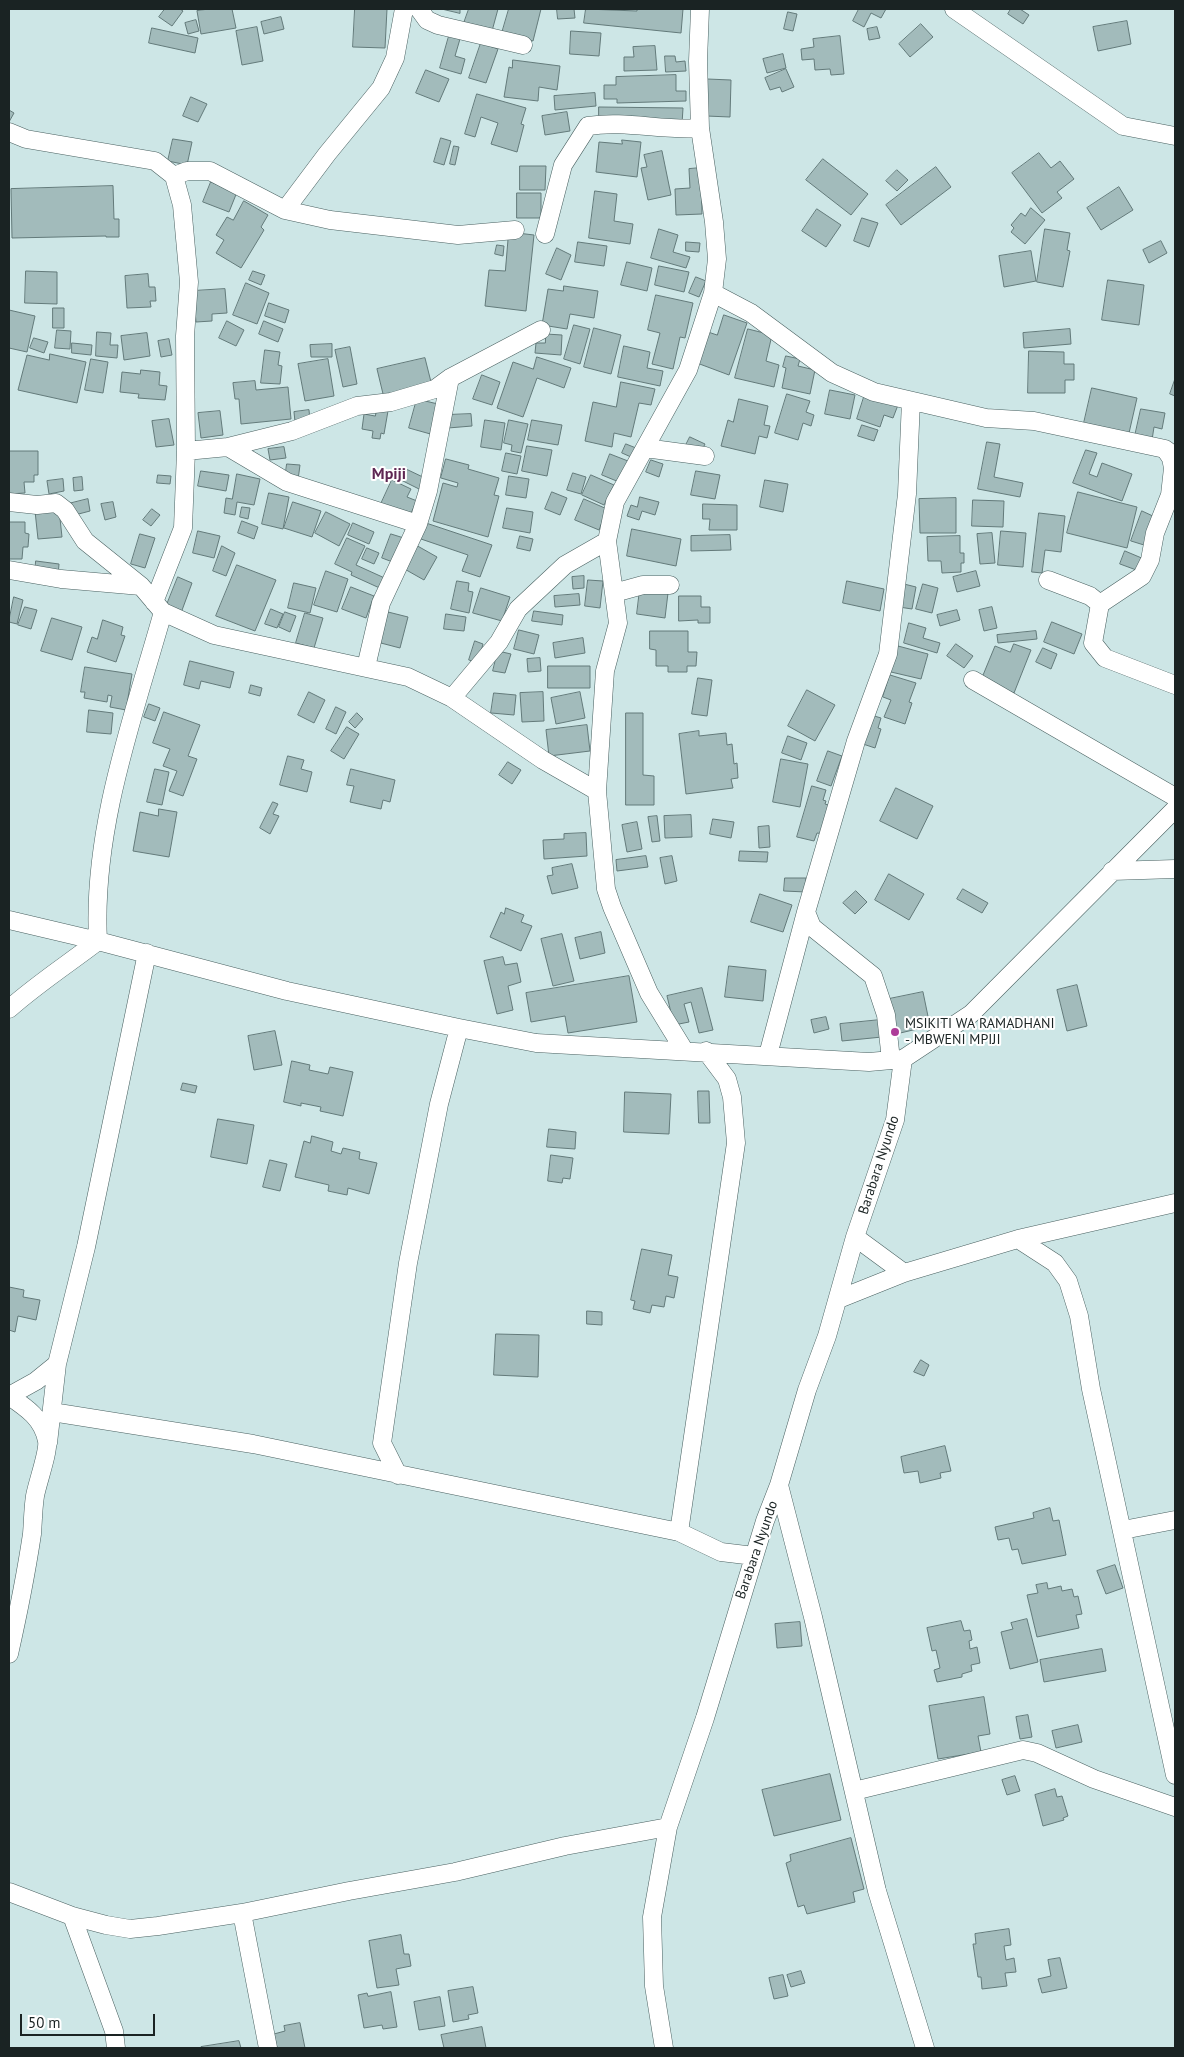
<!DOCTYPE html>
<html>
<head>
<meta charset="utf-8">
<style>
  body { margin:0 }
  #map { position:relative; width:1184px; height:2057px; overflow:hidden; background:#cde6e6; font-family:"PT Sans",sans-serif }
  canvas { display:block }
  .frame { position:absolute; inset:0; border:10px solid #1a2323; pointer-events:none }
  .scale { position:absolute; left:20px; top:2014px; width:135px; height:22px; box-sizing:border-box; border:2px solid #1a2323; border-top:0; padding-left:6px; font-size:15px; line-height:18px; white-space:nowrap; color:#1a2323; -webkit-text-stroke:4px #fff; paint-order:stroke }
</style>
</head>
<body>
<div id="map">
<canvas width="1184" height="2057"></canvas>
<div class="frame"></div>
<div class="scale">50 m</div>
</div>
<script>
const ctx = document.querySelector('canvas').getContext('2d');
ctx.lineJoin = 'round';
function fillPath(path, color) { ctx.fillStyle = color; ctx.fill(path, 'evenodd'); }
function stroke(path, color, width, dash) { ctx.strokeStyle = color; ctx.lineWidth = width; ctx.lineCap = dash ? 'butt' : 'round'; ctx.setLineDash(dash || []); ctx.stroke(path); }
function write(font, color, halo, rows, align = 'center') {
  ctx.font = font + ' "PT Sans",sans-serif'; ctx.lineWidth = 4; ctx.setLineDash([]); ctx.textBaseline = 'middle'; ctx.strokeStyle = halo; ctx.fillStyle = color; for (const [text, x, y, turn = 0] of rows) {
    ctx.save(); ctx.translate(x, y); ctx.rotate((+turn || 0) * Math.PI / 180); ctx.textAlign = isNaN(turn) ? turn : align; if (halo) ctx.strokeText(text, 0, 0); ctx.fillText(text, 0, 0); ctx.restore();
  }
}
const building = new Path2D(`
  M165 9H180L183 11 172 26 159 17Z
  M209 9H232L236 28 201 34 197 11Z
  M355 9H387L385 48 353 47Z
  M442 9H460V13Z
  M469 9H498L492 31 464 23Z
  M509 9H541L533 41 502 33Z
  M557 9H574L575 18 558 19Z
  M586 9 637 11V9H683L681 33 584 23Z
  M859 9H886L881 18 871 13 864 27 853 21Z
  M1011 9H1020L1029 15 1023 24 1008 14Z
  M788 12 797 14 793 31 784 29Z
  M281 17 284 29 264 34 261 22Z
  M196 20 199 31 188 34 185 23Z
  M1127 21 1131 44 1098 51 1093 27Z
  M921 24 933 37 910 57 899 44Z
  M257 27 263 61 242 65 236 31Z
  M877 27 880 38 869 40 867 29Z
  M152 28 198 38 195 53 149 43Z
  M571 31 601 33 599 56 570 54Z
  M449 36 460 39 455 56 465 59 461 74 440 68Z
  M840 36 844 74 831 75 830 69 815 70 814 59 802 60 801 49 814 47 813 39Z
  M481 43 498 49 486 83 469 78Z
  M655 46 657 70 624 71V57H634L633 47Z
  M783 54 786 68 767 73 763 59Z
  M665 56H675L676 62 685 61 686 71 666 72Z
  M513 60 560 66 557 90 539 87 538 101 504 97 509 67 512 68Z
  M786 69 794 87 782 92 780 87 770 90 765 78Z
  M426 70 449 79 439 102 416 93Z
  M676 75V91H686V101L617 103V99H604V85H616V77Z
  M707 79 731 80 730 117 706 116Z
  M595 93 596 106 555 110 554 96Z
  M477 94 526 108 521 124 524 125 517 152 491 144 498 123 481 117 475 137 465 134Z
  M191 97 207 104 198 122 183 116Z
  M599 107 683 108 682 124 599 116Z
  M9 110 14 113 9 122Z
  M567 112 570 131 545 135 542 116Z
  M441 138 451 141 444 165 434 162Z
  M173 139 192 142 187 165 168 161Z
  M622 140 641 142 637 177 596 172 599 142 622 144Z
  M454 146 459 147 455 165 450 164Z
  M662 151 671 195 648 200 641 168 647 167 644 155Z
  M1039 153 1051 168 1060 161 1074 179 1057 192 1062 198 1042 213 1012 173Z
  M823 159 868 194 851 215 806 180Z
  M520 166H546L545 190H520Z
  M936 167 951 187 901 225 886 205Z
  M701 168 702 214 676 215 675 189 690 188 689 169Z
  M897 170 908 180 897 191 886 181Z
  M211 182 237 192 229 212 203 202Z
  M113 186 114 219H119V237H106V236L12 238 11 189Z
  M1119 187 1133 210 1101 230 1087 208Z
  M595 191 617 194 614 221 633 224 630 244 589 238Z
  M517 193H541V218H517Z
  M244 201 268 215 261 227 264 230 241 268 216 253 224 240 216 235 227 217 233 220Z
  M1031 208 1045 220 1025 244 1011 232 1014 228 1011 225 1021 213 1025 216Z
  M817 209 841 225 826 247 802 231Z
  M862 218 878 223 869 247 854 241Z
  M659 229 678 235 673 252 690 257 686 268 651 258Z
  M1045 229 1070 233 1067 250 1070 251 1063 287 1037 282Z
  M509 232 534 235 526 311 485 306 489 270 505 271Z
  M1161 241 1167 253 1149 263 1143 250Z
  M578 242 607 246 604 266 575 262Z
  M686 242 700 243 699 252 686 251Z
  M497 245 504 246 503 256 495 254Z
  M557 248 571 255 561 280 546 274Z
  M1031 251 1036 281 1004 287 999 256Z
  M627 262 652 268 647 291 621 285Z
  M659 266 689 272 684 292 655 285Z
  M26 271 57 272V304L25 303Z
  M253 271 265 275 261 285 249 280Z
  M148 274 149 287H155L156 301H150L151 307 127 308 125 276Z
  M696 277 706 281 699 297 689 293Z
  M1108 280 1144 285 1139 325 1102 320Z
  M246 283 269 293 257 324 233 315Z
  M564 286 598 291 594 318 570 314 567 329 542 325 548 289 563 291Z
  M225 289 227 313 212 314V321L196 322 193 291Z
  M656 295 693 303 685 338 680 337 673 369 652 364 660 333 648 330Z
  M269 303 289 310 285 323 265 316Z
  M53 308H64V328H53Z
  M9 310 35 316 27 352 9 348Z
  M724 315 747 323 729 375 697 363 708 332 717 335Z
  M227 321 244 330 236 346 219 338Z
  M264 321 283 329 278 342 259 334Z
  M574 325 590 329 580 364 564 359Z
  M594 328 621 335 611 374 584 367Z
  M748 329 772 335 766 361 779 365 774 387 735 378Z
  M1070 329 1071 344 1024 348 1023 333Z
  M57 330 71 331 70 349 55 348Z
  M97 332 111 333 110 345H118L117 358 96 356Z
  M147 333 150 356 124 360 121 336Z
  M546 334 562 335 561 355 535 353 536 343H545Z
  M34 338 48 342 44 353 30 348Z
  M169 339 172 355 161 357 158 341Z
  M72 343 92 345 91 355 72 353Z
  M332 344V357H311L310 345Z
  M624 346 650 352 647 368 663 371 660 386 618 377Z
  M350 347 357 384 343 387 335 350Z
  M265 350 280 352 278 365 282 366 280 384 261 383Z
  M1029 351 1064 352V364H1074V380H1065V393H1028Z
  M50 354 86 362 77 403 18 390 27 355 49 360Z
  M786 356 800 359 798 366 815 370 810 394 782 388 786 368 783 367Z
  M537 357 571 368 564 388 537 378 523 417 497 408 513 362 533 369Z
  M425 358 432 386 384 398 377 369Z
  M91 359 108 362 103 393 85 390Z
  M328 359 334 396 305 401 298 364Z
  M141 370 160 372 159 385 167 386 165 400 138 398 139 394 120 392 122 372 140 374Z
  M482 375 500 382 492 405 473 399Z
  M1175 379V396L1170 394Z
  M255 381 256 390 288 387 291 419 241 424 239 399H235L233 383Z
  M621 382 655 389 651 405 639 403 631 437 614 433 612 447 585 441 593 402 616 407Z
  M1092 388 1137 398 1129 433 1084 423Z
  M830 390 855 395 850 419 825 414Z
  M787 394 810 401 806 412 814 415 811 426 803 423 798 440 775 433Z
  M865 394 898 405 893 418 884 415 880 427 857 419Z
  M417 399 442 405 434 435 409 428Z
  M739 399 768 406 764 425 770 426 767 438 759 436 755 454 721 446 728 420 733 422Z
  M377 409 388 411 384 434 381 433 380 439 372 438 373 431 362 429 364 414 375 416Z
  M1141 409 1165 413 1162 429 1154 427 1152 440 1135 436Z
  M309 410 310 420 295 422 294 412Z
  M220 411 223 435 201 438 198 413Z
  M471 414 472 426 448 428 447 415Z
  M169 419 174 445 156 447 152 421Z
  M485 420 505 423 501 450 481 447Z
  M509 420 528 424 521 453 511 451 512 445 504 443Z
  M532 420 562 425 558 445 528 440Z
  M862 425 878 430 874 441 858 436Z
  M690 437 705 444 700 454 685 447Z
  M987 442 1000 444 994 477 1023 483 1020 497 978 489Z
  M626 444 636 448 631 457 622 453Z
  M527 446 552 450 547 476 522 471Z
  M284 447 286 458 270 460 268 449Z
  M1086 450 1097 453 1089 474 1097 477 1102 463 1132 474 1122 501 1073 483Z
  M9 451H38V475H34V482H24L25 493 9 494Z
  M506 453 521 456 517 474 502 471Z
  M610 454 628 461 619 482 602 475Z
  M446 459 469 465 468 469 499 478 494 495 499 496 488 537 433 521 443 483 457 487 458 483 441 478Z
  M651 460 663 464 659 477 646 472Z
  M287 464 300 465 298 480 285 479Z
  M406 469 427 479 421 490 401 480Z
  M201 471 229 475 226 491 198 486Z
  M696 471 720 475 715 499 691 495Z
  M573 473 586 477 581 494 567 490Z
  M237 474 260 479 254 505 237 502 235 515 224 513 226 498 232 499Z
  M158 475 171 476 170 484 157 483Z
  M591 475 614 485 604 505 582 495Z
  M509 476 529 479 526 498 506 495Z
  M82 477 83 490 74 491 73 478Z
  M63 479 64 491 49 494 47 481Z
  M392 480 411 489 407 497 417 501 408 519 380 506Z
  M765 480 788 484 783 512 760 507Z
  M552 492 567 498 560 515 545 509Z
  M1078 492 1137 507 1127 548 1067 533Z
  M269 493 289 497 283 529 262 524Z
  M640 497 659 502 655 515 642 511 639 520 627 516 631 505 637 507Z
  M956 498V533H920L919 499Z
  M88 499 90 511 71 516 68 504Z
  M584 499 607 509 599 530 575 520Z
  M973 500 1004 501 1003 527 972 526Z
  M113 502 116 517 105 520 101 504Z
  M293 502 321 511 312 537 284 528Z
  M703 504 737 505V530H709L710 519H703Z
  M242 507 250 508 248 519 240 517Z
  M507 508 533 512 530 533 503 528Z
  M59 509 62 537 38 539 35 511Z
  M152 509 160 515 151 526 143 520Z
  M1142 511 1155 517 1144 545 1131 541Z
  M326 512 350 524 339 546 315 533Z
  M1039 513 1065 516 1061 552 1045 550 1042 573 1032 572Z
  M242 521 258 527 254 539 238 533Z
  M9 522H25V533L29 534 28 547H23L22 559H9Z
  M423 522 492 545 480 577 462 571 468 555 418 538Z
  M353 523 374 532 369 544 348 535Z
  M632 529 681 539 676 566 627 556Z
  M198 531 220 536 214 558 193 553Z
  M1001 531 1026 533 1023 567 998 565Z
  M992 533 995 563 980 564 977 534Z
  M140 534 155 538 145 568 131 564Z
  M391 534 407 539 398 564 382 558Z
  M730 535 731 550 691 551V536Z
  M520 536 533 539 530 551 517 548Z
  M960 536V553H964V563H961V572L942 573 941 561H928L927 537Z
  M347 538 365 546 356 565 389 580 384 590 351 575 352 572 335 564Z
  M414 544 437 557 424 580 401 567Z
  M222 546 235 553 226 576 213 571Z
  M367 548 379 553 374 564 362 559Z
  M1125 551 1144 559 1139 571 1120 564Z
  M36 561 59 564 58 576 35 574Z
  M237 565 276 580 255 631 216 616Z
  M326 571 348 579 337 612 314 605Z
  M976 571 980 586 957 592 953 577Z
  M584 576V588L573 589 572 577Z
  M178 577 192 583 181 613 166 607Z
  M588 580 603 581 600 608 585 606Z
  M457 581 469 583 468 591 473 592 469 613 451 609Z
  M847 581 884 589 880 611 843 603Z
  M294 583 316 588 310 613 288 608Z
  M904 584 916 587 912 609 899 607Z
  M923 584 938 588 932 613 916 609Z
  M351 587 374 596 366 618 342 609Z
  M481 588 510 597 502 621 473 613Z
  M640 589 668 593 665 618 637 614Z
  M579 594 580 605 555 607 554 596Z
  M679 596H701V607H710V623H698V620L679 621Z
  M14 597 23 600 17 624 9 622Z
  M25 607 37 610 31 629 18 625Z
  M992 607 997 628 984 631 979 610Z
  M271 609 283 614 277 628 265 624Z
  M957 610 960 620 940 626 937 615Z
  M384 611 408 617 400 648 377 642Z
  M534 611 563 615 562 625 532 621Z
  M285 612 296 616 290 632 279 627Z
  M305 613 323 618 314 648 296 643Z
  M446 614 466 617 464 631 444 629Z
  M52 618 82 627 72 660 41 651Z
  M103 620 123 627 121 635 125 636 116 662 87 652 92 637 97 639Z
  M1052 622 1082 634 1074 654 1044 642Z
  M909 623 926 628 923 638 940 643 937 653 904 643Z
  M519 630 539 635 534 654 514 649Z
  M650 631H688V652H697L696 666H687V672H668V666H656V650L650 649Z
  M1036 631 1037 639 998 643 997 635Z
  M583 638 585 653 555 658 553 643Z
  M475 641 483 644 478 663 469 660Z
  M956 644 973 656 964 668 947 656Z
  M1014 644 1031 650 1014 693 981 680 995 646 1010 652Z
  M898 646 928 654 921 679 891 672Z
  M1043 648 1057 654 1051 669 1036 662Z
  M498 651 511 654 505 673 493 671Z
  M540 658 541 671 528 672 527 659Z
  M190 661 234 672 230 688 201 681 199 689 184 685Z
  M548 666H590V688H548Z
  M85 667 132 674 126 710 110 707 112 696 108 695 107 702 84 698 85 692H81Z
  M890 675 916 683 909 702 912 703 905 724 884 717 891 700 883 697Z
  M698 678 712 680 707 716 692 714Z
  M251 685 262 688 260 696 249 693Z
  M807 690 835 705 815 741 788 726Z
  M309 692 325 700 314 723 298 715Z
  M543 692 544 721 522 722 520 693Z
  M580 692 585 718 556 724 551 698Z
  M494 693 516 695 514 715 491 713Z
  M149 704 160 708 155 721 144 717Z
  M336 707 346 712 336 734 326 729Z
  M89 710 113 713 111 734 87 732Z
  M164 712 200 725 188 756 197 759 183 796 169 791 177 771 163 766 170 749 153 743Z
  M357 713 363 719 355 728 349 722Z
  M626 713H643V775L654 776V805H626Z
  M871 715 881 718 878 728 881 729 875 748 860 743Z
  M587 725 590 751 549 756 546 730Z
  M347 727 359 734 344 759 331 751Z
  M699 731V736L726 733 727 745 732 744 734 764 737 763 738 778 731 779 733 788 686 794 679 734Z
  M788 736 807 743 801 760 782 753Z
  M828 751 842 756 831 786 817 781Z
  M288 756 304 760 301 769 312 772 307 792 280 785Z
  M781 759 808 764 800 807 773 802Z
  M508 762 521 770 512 784 499 775Z
  M155 769 169 772 162 805 147 802Z
  M351 769 395 780 390 802 383 800 381 809 350 802 354 786 347 785Z
  M812 786 826 790 823 800 826 801 825 804 831 806 823 834 817 833 814 841 797 837Z
  M896 788 933 806 917 839 880 821Z
  M273 802 278 804 273 814 279 816 270 834 260 828Z
  M159 809 177 812 169 857 133 851 140 812 158 816Z
  M691 815 692 837 665 838 664 816Z
  M657 816 660 841 652 842 648 817Z
  M713 819 734 822 731 838 710 834Z
  M637 822 642 849 627 852 622 825Z
  M769 826 770 847 759 848 758 827Z
  M586 833 587 856 544 859 543 840 564 839V834Z
  M740 851 768 852 767 862 739 861Z
  M646 856 648 867 617 871 616 860Z
  M672 856 677 881 665 884 660 858Z
  M572 864 578 888 552 894 547 876 553 875 552 868Z
  M889 874 924 894 909 920 875 900Z
  M785 878H806V892L784 891Z
  M963 889 988 903 982 913 957 899Z
  M856 891 867 902 855 914 843 903Z
  M760 894 792 905 783 932 751 922Z
  M506 908 524 915 521 922 532 926 521 951 490 937 501 912 504 914Z
  M601 932 605 953 580 959 575 938Z
  M562 934 574 981 553 986 541 939Z
  M503 957 505 965 517 963 521 982 508 986 513 1010 497 1014 484 961Z
  M729 966 766 970 763 1001 725 997Z
  M629 976 637 1022 568 1033 565 1016 531 1022 526 993Z
  M1077 985 1087 1026 1067 1031 1057 990Z
  M702 988 713 1030 699 1033 691 1002 684 1004 689 1022 674 1025 667 996Z
  M923 992 930 1026 896 1034 889 999Z
  M826 1017 829 1029 814 1033 811 1020Z
  M880 1020 882 1037 842 1041 840 1024Z
  M275 1031 282 1065 254 1070 248 1036Z
  M292 1061 310 1065 309 1070 328 1074 330 1067 353 1072 343 1116 320 1111 321 1107 301 1103V1106L284 1102Z
  M183 1083 197 1086 195 1093 181 1090Z
  M698 1091H709L710 1123H699Z
  M625 1092 671 1094 669 1134 624 1132Z
  M218 1119 254 1125 247 1164 211 1157Z
  M549 1129 576 1132 575 1149 547 1147Z
  M312 1136 333 1142 331 1151 341 1154 343 1148 360 1152 359 1159 377 1163 369 1194 348 1188 347 1195 328 1191 329 1185 295 1177 304 1141 310 1143Z
  M551 1155 573 1158 570 1179 563 1178 562 1183 548 1181Z
  M270 1160 287 1164 280 1191 263 1187Z
  M642 1249 672 1255 668 1275 678 1277 674 1298 666 1296 664 1307 652 1305 650 1313 633 1309 635 1301 631 1300Z
  M9 1287 24 1290 23 1297 40 1300 36 1320 18 1316 15 1332 9 1330Z
  M587 1311 602 1312V1325L587 1324Z
  M496 1334 539 1335 538 1377 494 1375Z
  M921 1360 929 1365 924 1376 914 1372Z
  M945 1446 951 1471 940 1473 941 1478 920 1483 918 1471 904 1473 901 1457Z
  M1050 1508 1053 1521 1059 1520 1066 1555 1022 1564 1018 1549 1012 1550 1009 1538 998 1540 995 1527 1034 1518 1033 1513Z
  M1115 1565 1123 1588 1106 1594 1097 1571Z
  M1047 1583 1048 1589 1061 1586 1062 1591 1072 1589 1074 1597 1078 1596 1082 1614 1076 1615 1079 1628 1037 1637 1027 1595 1038 1593 1036 1585Z
  M1027 1619 1038 1662 1010 1669 1001 1632 1013 1629 1011 1623Z
  M961 1621 964 1631 970 1630 972 1640 969 1641 970 1649 977 1647 980 1663 971 1665 972 1671 962 1674V1677L937 1682 934 1670 940 1668 936 1650 932 1651 927 1628Z
  M800 1622 802 1646 777 1648 775 1624Z
  M1102 1649 1106 1671 1044 1682 1040 1660Z
  M984 1697 990 1734 978 1736 981 1752 938 1759 929 1706Z
  M1028 1715 1032 1737 1020 1739 1016 1717Z
  M1078 1725 1082 1742 1056 1748 1052 1731Z
  M830 1774 841 1820 774 1836 762 1790Z
  M1015 1776 1020 1791 1007 1795 1002 1780Z
  M1055 1789 1057 1797 1062 1796 1068 1816 1063 1818 1064 1820 1043 1826 1035 1795Z
  M851 1838 864 1889 853 1892 855 1902 807 1914 804 1905 798 1907 786 1863 791 1861 790 1855Z
  M1009 1929 1011 1945 1004 1946 1006 1960 1014 1958 1016 1972 1005 1973 1007 1986 982 1989 981 1977H978L973 1944H976L975 1934Z
  M401 1935 404 1954H409L411 1966 396 1969 399 1985 377 1988 369 1941Z
  M1060 1958 1067 1988 1042 1993 1038 1979 1051 1976 1048 1960Z
  M801 1971 805 1983 791 1987 787 1975Z
  M783 1975 788 1996 774 1999 769 1978Z
  M473 1987 478 2013 468 2015 469 2019 453 2022 448 1991Z
  M391 1992 397 2027 383 2029 382 2025 364 2028 358 1995 367 1993 368 1996Z
  M440 1997 445 2026 419 2030 414 2002Z
  M300 2023 305 2048H277L274 2034 285 2031 284 2026Z
  M482 2027 486 2048H444L441 2035Z
  M239 2041 241 2048H201V2047Z`);
fillPath(building, '#a2bbbb');
stroke(building, '#637a7a', 1);
const street = new Path2D(`
  M419 9 427 20 438 25 523 45
  M954 9 1123 126 1175 136
  M9 132 26 139 155 161 174 176 182 205 189 282 185 336 186 451 183 528 154 602
  M174 176 187 171H210L285 210 330 220 458 235 515 230
  M285 210 327 154 381 88 395 58 404 9
  M545 234 563 165 588 126C625 120 663 131 700 128
  M713 293 751 313 832 373 874 392 986 418 1034 421 1165 449 1175 456
  M228 447 287 482 418 524
  M645 448 705 456
  M186 451 228 447 292 431 357 406 391 402 435 389 450 378 541 330
  M9 502 37 505 56 503 65 510 85 541 141 586 163 612 214 635 408 677 452 698 543 760 597 791
  M9 570 61 579 141 586
  M1048 580 1090 596 1100 604 1093 643 1105 658 1175 685
  M614 593 643 585H670
  M1100 604 1142 576 1150 560 1155 533 1170 495 1173 468 1171 458 1165 449
  M366 667 381 603 418 524 428 491 450 378
  M973 680 1175 797
  M452 698 499 642 518 609 565 565 607 541
  M1112 871 1175 869
  M806 912 812 927 873 976 886 1015 891 1060
  M9 920 98 941 287 991 459 1028 536 1043 869 1062 903 1059 971 1014 1175 809
  M9 1009C37 984 68 964 98 941 92 829 133 718 163 612
  M684 1050 649 993 612 907 606 889 597 791 605 671 618 623 607 541 615 502 688 370 713 293 717 259 714 222 700 128 698 61 700 9
  M768 1055 806 912 856 741 888 654 907 494 911 401
  M855 1237 904 1273
  M1018 1239 1055 1263 1068 1281 1079 1316 1091 1389 1175 1775
  M839 1299 904 1273 1018 1239 1175 1203
  M9 1396C27 1408 43 1419 47 1441 49 1451 37 1484 35 1496 33 1509 33 1522 32 1534 26 1574 18 1614 9 1654
  M9 1396 36 1381 57 1364
  M52 1412 253 1444 679 1532 721 1552 754 1556
  M48 1443 57 1364 86 1247 147 953
  M398 1475 382 1443 408 1263 439 1104 459 1028
  M779 1485 813 1617 877 1891 925 2048
  M1123 1530 1175 1520
  M679 1532 736 1143 732 1097 727 1079 706 1051
  M854 1791 1023 1750 1037 1753 1094 1779 1175 1807
  M9 1892 72 1916 106 1925 130 1929 158 1926 242 1913 349 1891 455 1872 565 1846 668 1827
  M242 1913 268 2048
  M72 1916 106 2009 114 2031 116 2048
  M664 2048 654 1986 652 1917 668 1827 705 1718 765 1521 779 1485 807 1390 827 1336 855 1237 895 1120 903 1059`);
stroke(street, '#4a6161', 19);
stroke(street, '#fff', 18);
for (const [x, y, r, color] of [
  [895,1032,5,"#ad3c99"]
]) { const dot = new Path2D(); dot.arc(x, y, r, 0, 2 * Math.PI); ctx.fillStyle = color; ctx.fill(dot); stroke(dot, '#fff', 2); }
write('14px', '#1a2323', '#fff', [
  ["MSIKITI WA RAMADHANI",905,1024],
  ["- MBWENI MPIJI",905,1040]
], 'left');
write('14px', '#1a2323', '#fff', [
  ["Barabara Nyundo",879,1165,-72],
  ["Barabara Nyundo",757,1550,-71]
]);
write('bold 16px', '#5e2753', '#fff', [
  ["Mpiji",389,474]
]);
</script>
</body>
</html>
